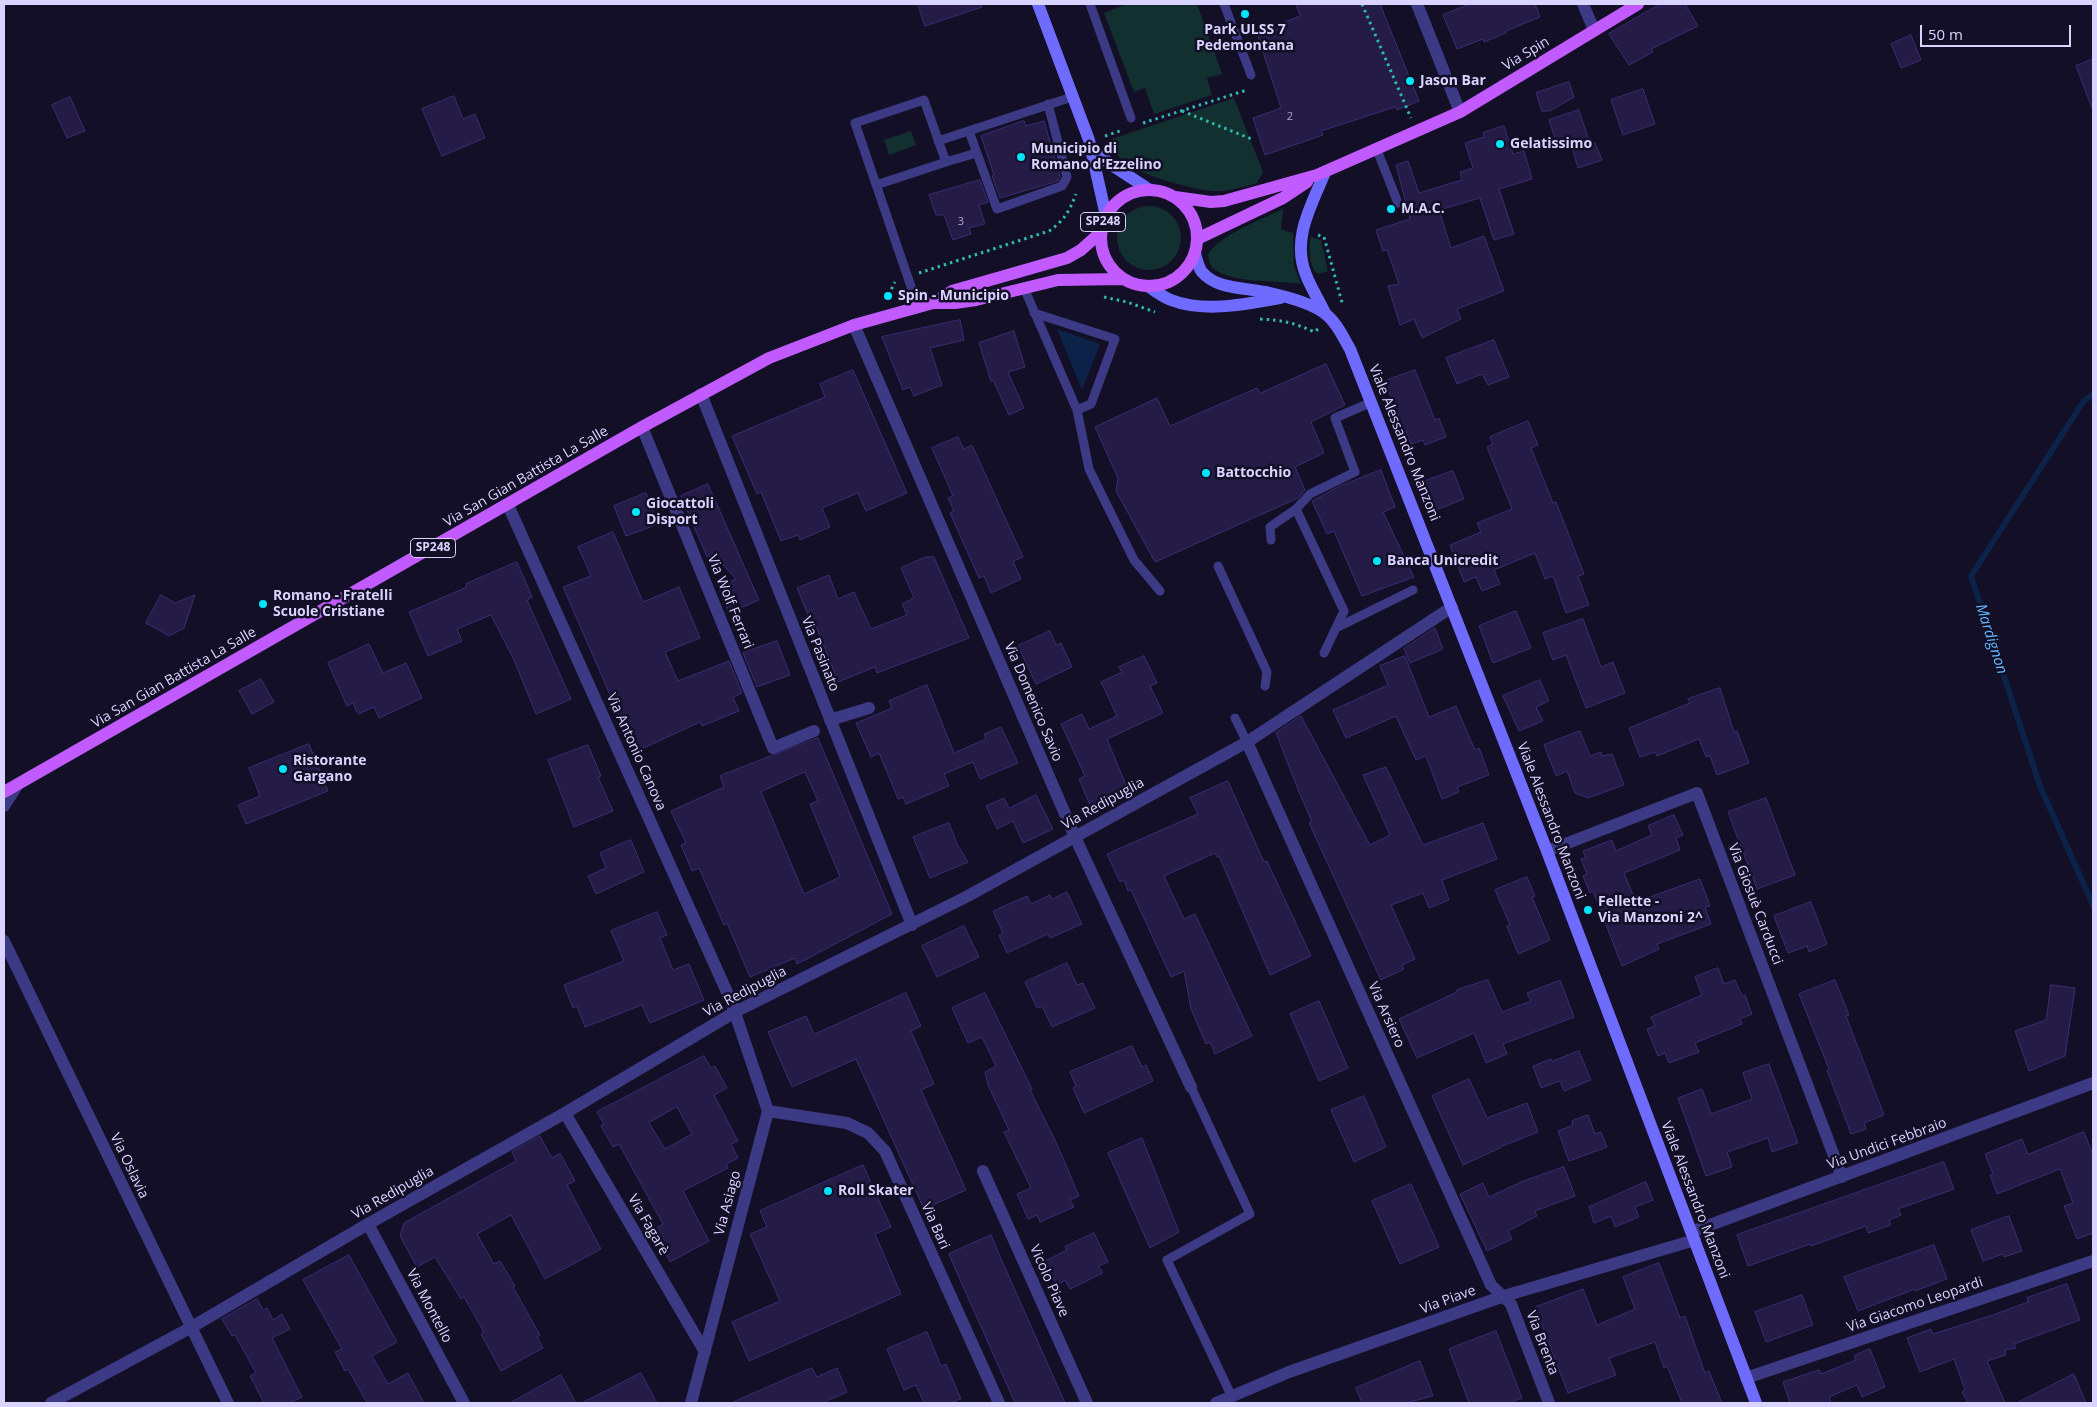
<!DOCTYPE html>
<html>
<head>
<meta charset="utf-8">
<style>
  body { margin:0 }
  #map { position:relative; width:2097px; height:1407px; overflow:hidden; background:#130f26; font-family:"Open Sans",sans-serif }
  canvas { display:block }
  .frame { position:absolute; inset:0; border:5px solid #d9d4ff; pointer-events:none }
  .scale { position:absolute; left:1920px; top:25px; width:151px; height:22px; box-sizing:border-box; border:2px solid #d9d4ff; border-top:0; padding-left:6px; font-size:15px; line-height:18px; white-space:nowrap; color:#d9d4ff; -webkit-text-stroke:4px #130f26; paint-order:stroke }
</style>
</head>
<body>
<div id="map">
<canvas width="2097" height="1407"></canvas>
<div class="frame"></div>
<div class="scale">50 m</div>
</div>
<script>
const ctx = document.querySelector('canvas').getContext('2d');
ctx.lineJoin = 'round';
function fillPath(path, color) { ctx.fillStyle = color; ctx.fill(path, 'evenodd'); }
function stroke(path, color, width, dash) { ctx.strokeStyle = color; ctx.lineWidth = width; ctx.lineCap = dash ? 'butt' : 'round'; ctx.setLineDash(dash || []); ctx.stroke(path); }
function write(font, color, halo, rows, align = 'center') {
  ctx.font = font + ' "Open Sans",sans-serif'; ctx.lineWidth = 5; ctx.setLineDash([]); ctx.textBaseline = 'middle'; ctx.strokeStyle = halo; ctx.fillStyle = color; for (const [text, x, y, turn = 0] of rows) {
    ctx.save(); ctx.translate(x, y); ctx.rotate((+turn || 0) * Math.PI / 180); ctx.textAlign = isNaN(turn) ? turn : align; if (halo) ctx.strokeText(text, 0, 0); ctx.fillText(text, 0, 0); ctx.restore();
  }
}
fillPath(new Path2D(`
  M1127 4H1197L1222 74 1207 78 1212 95 1154 114 1145 88 1134 92 1104 13Z
  M1234 98 1263 172 1257 183C1246 186 1234 190 1223 191 1200 193 1142 176 1124 162 1117 156 1112 148 1106 141Z
  M911 131 916 145 889 155 884 140Z
  M1117 238a32 32 0 1 1 64 0a32 32 0 1 1-64 0Z
  M1283 209 1281 229 1293 233 1294 266 1301 284C1278 280 1232 284 1214 269 1210 266 1209 260 1208 255 1218 235 1263 219 1283 209Z
  M1311 237 1321 240 1328 271 1318 274C1309 267 1308 248 1311 237Z`), '#12302f');
fillPath(new Path2D(`
  M1057 329 1100 344 1082 390Z`), '#0c2248');
stroke(new Path2D(`
  M2093 394 2083 402 1971 576 2040 786 2093 905`), '#0c2248', 6);
const building = new Path2D(`
  M918 4H981L982 7 925 26Z
  M1296 4H1380L1419 101 1397 110 1395 107 1321 131 1323 135 1265 155 1253 118 1281 108 1257 33 1300 16Z
  M1470 4H1535L1540 17 1506 31V33L1484 42 1483 39 1457 49 1443 15Z
  M1660 4H1685L1698 26 1651 49 1653 52 1629 65 1609 34Z
  M1911 35 1921 60 1901 68 1891 44Z
  M2093 59V108H2092L2076 66Z
  M1569 82 1574 97 1550 111H1542L1536 93Z
  M1643 89 1655 124 1623 135 1611 100Z
  M454 96 463 119 475 114 485 138 442 156 422 109Z
  M70 97 85 131 67 138 52 105Z
  M1579 110 1590 144 1595 143 1602 160 1578 168 1569 137 1556 141 1549 120Z
  M1024 121 1026 126 1044 121 1060 176 1058 181 1000 198 992 176 994 175 981 136Z
  M1504 126 1513 154 1524 151 1532 179 1499 189 1514 234 1494 240 1480 198 1439 210 1451 248 1484 236 1504 291 1457 309 1461 319 1422 338 1414 319 1400 325 1388 286 1399 284 1387 250 1383 251 1376 230 1410 219 1396 165 1408 161 1419 193 1462 180 1460 172 1473 168 1465 143 1484 137 1483 133Z
  M980 180 988 202 979 205 985 224 969 228 971 234 953 240 944 215H936L929 195Z
  M960 320 964 340 930 348 942 385 914 396 910 387 903 390 882 337Z
  M1014 331 1025 367 1008 372 1024 408 1009 415 993 380 991 381 979 343Z
  M1494 340 1509 377 1488 385 1482 374 1457 384 1446 358Z
  M1326 364 1345 405 1311 422 1324 453 1295 467 1305 490 1298 498 1155 562 1116 491 1118 478 1095 427 1157 398 1170 426 1257 388 1260 393Z
  M853 370 907 493 866 511 858 493 822 508 830 527 800 540 798 535 781 541 761 492 757 494 732 436 825 397 820 384Z
  M1415 370 1435 420 1439 418 1446 437 1425 445 1423 440 1411 444 1406 431 1399 434 1390 410 1395 408 1385 381Z
  M1528 421 1538 445 1531 448 1553 503 1556 502 1584 574 1578 576 1589 605 1566 613 1553 576 1545 579 1535 553 1494 570 1500 584 1482 591 1476 577 1464 582 1450 545 1481 532 1477 523 1512 509 1487 447 1493 444 1490 437Z
  M958 437 964 449 972 445 1023 557 1013 561 1021 579 991 593 984 576 979 578 950 513 954 511 948 498 953 496 932 448Z
  M1381 470 1395 507 1383 512 1414 577 1362 596 1334 531 1327 534 1312 501 1340 486Z
  M1453 471 1464 499 1436 510 1425 481Z
  M708 484 759 600 729 613 718 586 736 579 713 554 707 557 681 496Z
  M646 493 658 524 626 536 614 506Z
  M613 532 643 602 679 587 700 638 665 652 678 681 729 661 742 693 733 697 739 711 702 726 700 722 635 752 563 587 591 576 578 547Z
  M926 557H934L969 638 877 673 875 667 838 682 816 626 813 627 797 588 829 575 838 599 854 592 871 629 907 615 902 604 914 598 901 568Z
  M517 562 532 597 527 600 571 699 536 714 514 660 491 615 457 629 462 641 428 656 409 612 467 587 466 584Z
  M161 595 175 603 195 595 184 628 169 636 146 623Z
  M1516 611 1531 648 1493 663 1479 626Z
  M1583 619 1601 667 1613 662 1625 693 1586 708 1566 655 1553 660 1543 633Z
  M1435 628 1443 649 1410 663 1404 649Z
  M1050 631 1056 645 1061 643 1072 667 1036 684 1018 646Z
  M777 641 790 675 757 687 743 653Z
  M369 644 383 673 406 663 422 698 379 718 374 707 358 714 353 703 347 706 328 663Z
  M1144 656 1157 683 1150 686 1163 713 1107 739 1130 795 1093 812 1079 779 1085 776 1061 724 1082 714 1089 729 1117 716 1101 682 1122 672 1119 667Z
  M1405 656 1429 717 1456 706 1475 750 1479 748 1489 775 1457 787 1459 792 1442 799 1426 756 1416 760 1396 716 1346 738 1333 710 1388 685 1380 666Z
  M261 679 274 702 252 714 239 691Z
  M1540 680 1549 701 1536 707 1543 721 1519 731 1503 696Z
  M927 685 954 753 986 739 984 734 1001 727 1018 763 980 779 973 762 944 774 949 786 906 804 903 797 898 799 879 753 871 757 856 723 892 708 889 701Z
  M1720 688 1734 732 1737 731 1749 763 1717 775 1710 756 1706 757 1699 739 1657 756 1655 752 1640 757 1629 728 1690 703 1688 699Z
  M1301 716 1370 845 1390 835 1363 775 1386 767 1423 845 1483 823 1497 859 1442 880 1449 900 1429 908 1423 893 1391 905 1415 959 1402 965 1404 969 1381 980 1309 823 1312 822 1299 792 1276 733Z
  M1580 731 1590 756 1601 752 1602 756 1612 754 1624 785 1588 798 1575 793 1567 771 1556 776 1544 745Z
  M818 738 892 914 797 964 795 958 750 977 727 923 724 925 699 868 692 871 681 845 686 843 671 811 724 787 720 776ZM805 772 818 801 810 804 840 877 804 894 761 792Z
  M309 744 328 791 246 824 238 805 260 796 249 768Z
  M588 745 601 776 598 777 613 811 574 827 548 760Z
  M1228 781 1264 862 1267 861 1311 956 1270 975 1219 856 1217 857 1215 853 1164 876 1184 919 1195 914 1252 1036 1215 1054 1210 1042 1206 1044 1191 1009 1184 971 1171 977 1131 890 1128 891 1124 880 1120 882 1107 854 1198 814 1190 798Z
  M1036 795 1053 829 1023 843 1013 821 997 829 986 806 1004 798 1009 808Z
  M1766 798 1795 875 1757 889 1728 812Z
  M1674 815 1683 835 1676 838 1680 850 1624 873 1636 902 1700 879 1710 906 1705 907 1711 924 1657 944 1659 949 1622 966 1593 891 1590 893 1583 876 1587 874 1581 859 1586 858 1583 851 1612 840 1616 851 1652 835 1648 826Z
  M949 823 957 844 968 862 930 878 913 837Z
  M631 840 644 872 596 894 588 876 606 868 600 853Z
  M1527 877 1535 896 1532 897 1550 940 1518 954 1507 926 1510 925 1495 890Z
  M1067 892 1082 924 1050 938 1048 934 1007 953 999 935 1003 933 993 911 1027 896 1031 904 1050 895 1052 899Z
  M1811 902 1827 944 1809 952 1807 946 1788 953 1774 916Z
  M657 912 667 935 660 938 673 970 689 964 704 1000 650 1023 642 1005 585 1027 577 1006 573 1008 564 985 624 961 611 931Z
  M964 926 979 957 937 977 922 946Z
  M1067 963 1077 985 1083 983 1095 1008 1052 1027 1042 1006 1037 1008 1025 982Z
  M1718 968 1724 984 1735 980 1742 996 1745 995 1752 1014 1740 1019 1742 1024 1695 1043 1699 1052 1669 1063 1665 1053 1658 1056 1647 1029 1655 1026 1651 1017 1702 995 1695 977Z
  M1488 980 1502 1012 1531 1001 1527 993 1560 980 1574 1017 1503 1044 1507 1054 1486 1063 1474 1033 1417 1058 1399 1019 1457 992V990Z
  M1835 980 1849 1015 1846 1016 1884 1115 1864 1123 1866 1129 1851 1134 1827 1070 1829 1069 1799 994Z
  M2051 985 2075 988 2065 1056 2029 1071 2015 1031 2046 1020Z
  M906 993 921 1026 911 1031 934 1084 921 1090 966 1190 924 1209 856 1059 792 1087 768 1032 806 1016 814 1034Z
  M985 993 1032 1089 1030 1090 1056 1142 1079 1196 1070 1200 1074 1207 1040 1222 1037 1215 1028 1219 1017 1194 1031 1188 1004 1132 1009 1130 988 1085 985 1072 996 1066 982 1037 968 1043 952 1008Z
  M1319 1001 1348 1068 1319 1081 1290 1014Z
  M1132 1046 1142 1067 1146 1065 1153 1081 1084 1113 1073 1088 1076 1086 1070 1072Z
  M1579 1051 1591 1080 1564 1091 1560 1081 1541 1088 1533 1066 1551 1059 1552 1061Z
  M704 1056 711 1068 715 1066 727 1088 714 1095 738 1141 731 1144 738 1158 726 1164 728 1168 683 1191 709 1241 670 1262 653 1230 663 1224 619 1144 613 1147 601 1126 604 1124 597 1112ZM677 1107 692 1134 665 1149 649 1123Z
  M1769 1064 1798 1143 1772 1152 1768 1138 1727 1152 1732 1167 1706 1176 1678 1098 1702 1089 1711 1114 1752 1099 1743 1073Z
  M1469 1079 1487 1118 1527 1103 1538 1132 1500 1147V1148L1463 1165 1432 1096Z
  M1364 1096 1386 1147 1354 1162 1331 1110Z
  M1588 1115 1595 1134 1601 1132 1607 1147 1569 1161 1558 1131 1573 1125 1572 1121Z
  M2084 1132 2093 1155V1233L2077 1239 2064 1206 2073 1203 2060 1169 1997 1194 1990 1175 1993 1174 1985 1154 2022 1139 2028 1154Z
  M540 1136 552 1158 560 1153 575 1181 567 1185 601 1249 545 1279 511 1215 477 1234 494 1264 500 1261 515 1286 513 1287 540 1335 537 1337 543 1348 501 1371 481 1334 484 1332 464 1297 461 1299 435 1257 417 1267 400 1236 404 1223 516 1161 512 1152Z
  M1142 1138 1179 1232 1150 1248 1108 1153Z
  M1944 1162 1954 1189 1898 1209 1901 1215 1889 1220 1891 1225 1868 1233 1866 1226 1811 1246 1810 1244 1748 1266 1737 1235Z
  M863 1165 891 1227 875 1234 901 1294 749 1361 732 1322 780 1301 750 1234 767 1227 760 1211Z
  M1564 1167 1575 1196 1535 1211 1537 1216 1508 1231 1512 1239 1487 1251 1460 1194 1483 1183 1489 1197 1521 1182Z
  M1646 1182 1653 1200 1635 1207 1639 1217 1615 1227 1611 1216 1594 1223 1589 1207Z
  M1411 1184 1439 1247 1400 1264 1372 1201Z
  M2009 1216 2022 1251 2004 1257 2003 1254 1983 1261 1971 1230Z
  M1094 1233 1108 1262 1098 1266 1103 1273 1070 1289 1065 1280 1057 1286 1045 1261 1067 1250 1065 1247Z
  M991 1235 999 1254 1065 1403H1015L957 1273 949 1254Z
  M1934 1245 1947 1279 1915 1291V1289L1858 1311 1844 1277Z
  M349 1255 397 1342 372 1356 388 1384 408 1373 424 1403H367L348 1369 345 1371 335 1352 342 1349 303 1280Z
  M1659 1263 1680 1318 1685 1316 1705 1373 1709 1371 1722 1403H1682L1667 1366 1664 1368 1655 1342 1609 1358 1616 1375 1568 1393 1535 1307 1583 1289 1597 1325 1635 1309 1623 1277Z
  M2067 1284 2080 1320 2014 1344 2016 1348 2005 1350 2006 1355 1987 1361 2005 1403H1968L1962 1392 1965 1390 1954 1359 1920 1372 1907 1338 1931 1329 1933 1334 1993 1315 2028 1302 2027 1298Z
  M1802 1295 1813 1325 1766 1342 1755 1312Z
  M257 1299 263 1310 267 1308 273 1320 282 1314 290 1329 272 1338 302 1397 289 1403H264L250 1376 256 1373 235 1335 232 1336 222 1319Z
  M1496 1331 1522 1398 1509 1403H1469L1449 1349Z
  M927 1332 941 1366 946 1364 961 1399 950 1403H924L916 1385 904 1390 887 1349Z
  M1870 1349 1885 1387 1862 1397 1857 1385 1829 1397 1831 1403H1790L1783 1382 1819 1370 1821 1374 1856 1360 1854 1356Z
  M1420 1361 1433 1396 1406 1403H1362L1356 1388Z
  M812 1368 817 1377 837 1368 847 1392 822 1403H731Z
  M641 1373 657 1403H582Z
  M2074 1374 2086 1403H2017Z
  M561 1375 576 1403H510Z`);
fillPath(building, '#241b47');
stroke(building, '#3b2d73', 1);
stroke(new Path2D(`
  M1362 4 1411 118
  M1182 111 1254 140
  M1143 123 1247 90
  M1105 136 1123 130
  M1318 235 1324 237 1343 306
  M919 273 1049 231C1064 221 1070 210 1076 194
  M1104 297 1127 302 1155 312
  M883 298 888 296 895 282
  M1260 319C1281 320 1296 323 1314 332L1318 329`), '#2fb8b0', 3, [2.5, 4]);
stroke(new Path2D(`
  M1090 4 1131 118
  M1224 4 1251 75
  M969 131 997 209 1062 186 1067 177 1048 104
  M938 141 1072 97
  M1377 150 1398 203
  M946 162 976 153
  M876 185 946 162 924 100 855 123C876 185 897 246 918 307
  M1024 288 1077 410 1089 469 1134 560 1160 591
  M1034 313 1115 339 1091 404 1077 410
  M1296 509 1344 611 1324 653
  M1271 540 1270 527 1296 509 1310 494 1355 472 1335 418 1372 402
  M1218 566 1267 672 1265 686
  M1336 628 1413 590
  M1235 718 1247 742
  M1191 1087 1250 1214 1167 1260 1232 1397`), '#3d3a85', 9);
stroke(new Path2D(`
  M1417 4 1460 112
  M1583 4 1594 30
  M854 325 1075 837 1191 1087
  M701 394 912 925
  M642 427 773 748 814 731
  M508 505 731 1001 768 1111 691 1403
  M830 720 869 708
  M1247 742 1491 1285 1511 1304 1549 1403
  M4 806 18 784
  M1547 851 1697 793 1842 1177
  M4 941 228 1403
  M768 1111 847 1123 868 1133 885 1151 999 1403
  M565 1113 705 1352
  M983 1171 1087 1403
  M368 1224 464 1403
  M1691 1232 2093 1083
  M1746 1378 2093 1261
  M51 1403 190 1328 368 1224 565 1113 735 1012 966 897 1247 742 1452 607
  M1216 1403 1289 1372 1504 1296 1695 1240`), '#3d3a85', 12);
stroke(new Path2D(`
  M1038 4 1089 140 1106 216
  M1090 146 1110 164 1150 190
  M1195 254C1197 259 1198 267 1202 272 1218 291 1248 287 1270 293 1288 297 1308 302 1323 312 1336 321 1343 337 1350 349L1547 851 1756 1403
  M1148 286C1155 291 1163 297 1171 300 1204 313 1246 304 1280 298
  M1325 313C1319 300 1311 288 1306 275 1291 238 1312 205 1325 172`), '#6f6bff', 12);
stroke(new Path2D(`
  M1101 238a48 48 0 1 1 96 0a48 48 0 1 1-96 0Z
  M1175 197 1211 202 1224 201 1317 175 1460 112 1638 4
  M1197 239 1283 198 1307 182
  M933 303 952 291 1067 258 1081 250 1101 232
  M4 792 642 427 769 358 854 325 933 303H955L976 300 1058 280 1123 279`), '#c25bff', 12);
for (const [x, y, r, color] of [
  [1245,14,5,"#00e5ff"],
  [1410,81,5,"#00e5ff"],
  [1500,144,5,"#00e5ff"],
  [1021,157,5,"#00e5ff"],
  [1391,209,5,"#00e5ff"],
  [888,296,5,"#00e5ff"],
  [1206,473,5,"#00e5ff"],
  [636,512,5,"#00e5ff"],
  [1377,561,5,"#00e5ff"],
  [263,604,5,"#00e5ff"],
  [283,769,5,"#00e5ff"],
  [1588,910,5,"#00e5ff"],
  [828,1191,5,"#00e5ff"]
]) { const dot = new Path2D(); dot.arc(x, y, r, 0, 2 * Math.PI); ctx.fillStyle = color; ctx.fill(dot); stroke(dot, '#130f26', 2); }
write('11px', '#aca6d1', null, [
  ["2",1290,117],
  ["3",961,222]
]);
for (const [x, y, w] of [
  [1103,222,45],
  [433,548,45]
]) { const box = new Path2D(); box.roundRect(x - w / 2, y - 9.5, w, 19, 4); ctx.fillStyle = '#130f26'; ctx.fill(box); stroke(box, '#d9d4ff', 1); }
write('bold 12px', '#d9d4ff', null, [
  ["SP248",1103,222],
  ["SP248",433,548]
]);
write('bold 14px', '#d9d4ff', '#130f26', [
  ["Park ULSS 7",1245,30,"center"],
  ["Pedemontana",1245,46,"center"],
  ["Jason Bar",1420,81],
  ["Gelatissimo",1510,144],
  ["Municipio di",1031,149],
  ["Romano d'Ezzelino",1031,165],
  ["M.A.C.",1401,209],
  ["Spin - Municipio",898,296],
  ["Battocchio",1216,473],
  ["Giocattoli",646,504],
  ["Disport",646,520],
  ["Banca Unicredit",1387,561],
  ["Romano - Fratelli",273,596],
  ["Scuole Cristiane",273,612],
  ["Ristorante",293,761],
  ["Gargano",293,777],
  ["Fellette -",1598,902],
  ["Via Manzoni 2^",1598,918],
  ["Roll Skater",838,1191]
], 'left');
write('14px', '#d9d4ff', '#130f26', [
  ["Via Spin",1526,54,-31],
  ["Viale Alessandro Manzoni",1404,443,68],
  ["Via San Gian Battista La Salle",526,477,-30],
  ["Via Wolf Ferrari",730,602,68],
  ["Via Pasinato",820,654,68],
  ["Via San Gian Battista La Salle",174,678,-30],
  ["Via Domenico Savio",1033,702,67],
  ["Via Antonio Canova",636,752,66],
  ["Via Redipuglia",1103,804,-29],
  ["Viale Alessandro Manzoni",1551,821,69],
  ["Via Giosuè Carducci",1755,904,69],
  ["Via Redipuglia",745,992,-28],
  ["Via Arsiero",1386,1015,66],
  ["Via Undici Febbraio",1887,1144,-20],
  ["Via Oslavia",129,1166,64],
  ["Via Redipuglia",393,1193,-30],
  ["Viale Alessandro Manzoni",1695,1200,69],
  ["Via Asiago",728,1203,-75],
  ["Via Fagarè",648,1225,60],
  ["Via Bari",935,1226,66],
  ["Vicolo Piave",1049,1281,66],
  ["Via Piave",1448,1300,-20],
  ["Via Giacomo Leopardi",1915,1305,-19],
  ["Via Montello",429,1306,62],
  ["Via Brenta",1542,1343,69]
]);
write('italic 15px', '#62b6ff', '#130f26', [
  ["Mardignon",1991,639,72]
]);
</script>
</body>
</html>
